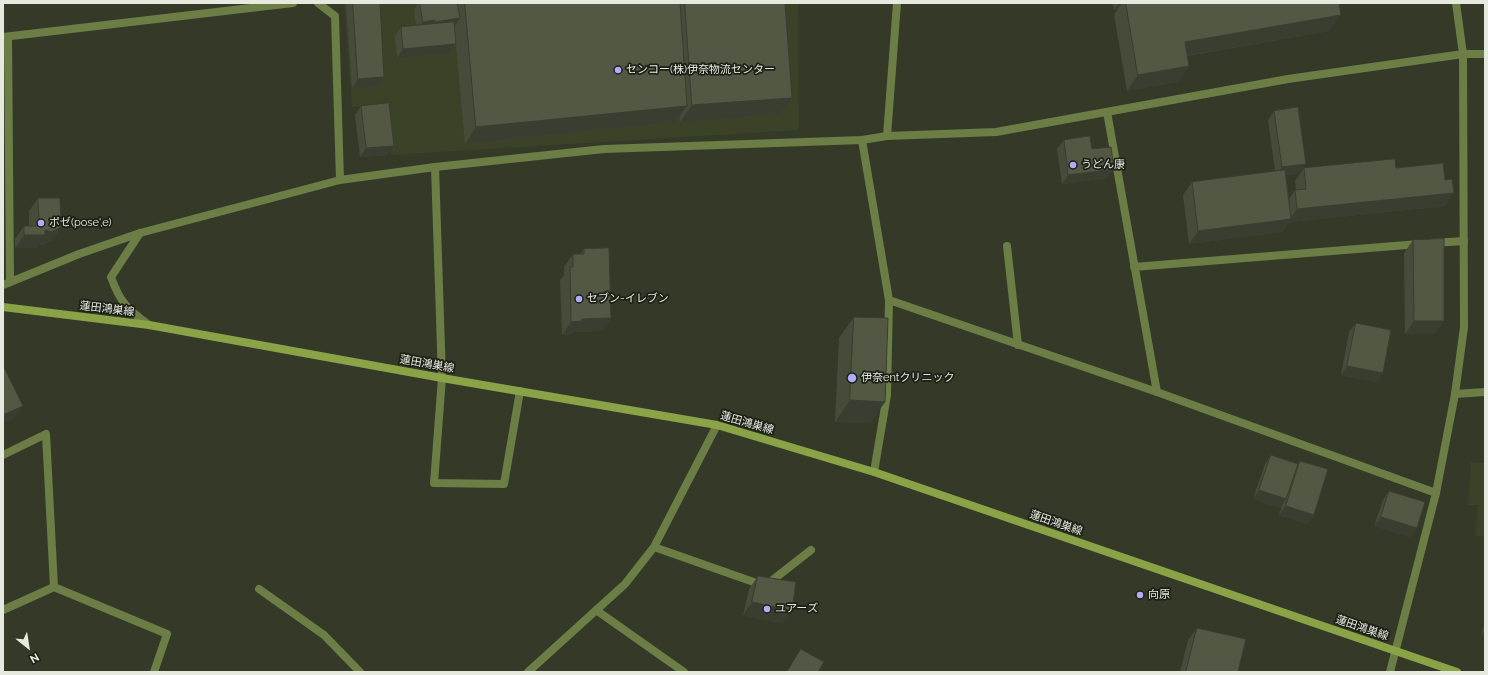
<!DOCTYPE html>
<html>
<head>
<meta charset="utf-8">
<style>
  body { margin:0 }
  #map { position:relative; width:1488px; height:675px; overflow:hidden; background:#343a27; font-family:Raleway,sans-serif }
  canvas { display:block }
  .frame { position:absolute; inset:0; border:4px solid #e6eade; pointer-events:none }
  .north { position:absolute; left:8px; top:627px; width:40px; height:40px; -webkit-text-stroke:3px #1d2017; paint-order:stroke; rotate:150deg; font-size:11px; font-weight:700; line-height:16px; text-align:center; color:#e6eade }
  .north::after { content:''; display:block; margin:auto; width:14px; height:18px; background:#e6eade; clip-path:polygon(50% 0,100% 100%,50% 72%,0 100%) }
</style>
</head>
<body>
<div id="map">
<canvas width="1488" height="675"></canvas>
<div class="frame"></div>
<div class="north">N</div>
</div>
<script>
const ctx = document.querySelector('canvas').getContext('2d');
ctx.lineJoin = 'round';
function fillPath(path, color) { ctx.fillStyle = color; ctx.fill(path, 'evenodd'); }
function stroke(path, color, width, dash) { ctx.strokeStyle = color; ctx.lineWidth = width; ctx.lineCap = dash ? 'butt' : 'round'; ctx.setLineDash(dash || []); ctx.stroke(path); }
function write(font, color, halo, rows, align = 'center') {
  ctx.font = font + ' Raleway,"Noto Sans JP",sans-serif'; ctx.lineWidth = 3.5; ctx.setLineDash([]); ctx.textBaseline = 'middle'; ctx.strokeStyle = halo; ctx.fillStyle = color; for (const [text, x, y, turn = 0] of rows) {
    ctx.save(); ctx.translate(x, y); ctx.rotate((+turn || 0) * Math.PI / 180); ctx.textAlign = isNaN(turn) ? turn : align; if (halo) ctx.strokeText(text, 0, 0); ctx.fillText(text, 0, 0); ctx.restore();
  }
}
fillPath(new Path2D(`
  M344 3H798L799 130 391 155 384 104 352 107Z
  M1471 462 1485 463V536H1475L1478 505H1468Z`), '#3a4228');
stroke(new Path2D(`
  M1007 246 1018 345
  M654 547 765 586 811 550
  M259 589 324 635 360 672
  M596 610 684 672`), '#6d7d46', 8);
stroke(new Path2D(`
  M318 3 335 16 340 180
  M3 37 293 3
  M8 37 10 282
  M1107 112 1157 392
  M887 136 897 3
  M862 140 889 300 887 395 874 472
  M435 167 442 378 434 483 504 484 520 391
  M1433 243 1464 241
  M1134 267 1419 244
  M889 300 1157 392 1436 493
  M1455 394 1485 392
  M3 455 46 434 54 587
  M3 610 54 587 167 634 154 672
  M528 672 625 584 654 547 717 425`), '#6d7d46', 8);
stroke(new Path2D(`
  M140 233 111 277C120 302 127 309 149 325
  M3 285 79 254 140 233 340 180 435 167 604 149 862 140 887 136 996 132 1288 79 1463 54H1485
  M1390 672 1436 493 1455 394 1464 327 1463 54 1456 3`), '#6d7d46', 8);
stroke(new Path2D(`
  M3 307 149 325 442 378 717 425 874 472 1457 672`), '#8aa347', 8);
fillPath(new Path2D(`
  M347 3H380L384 77 378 86 352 88 346 4Z
  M418 3H785L792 98 780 114 680 122V115L675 122 465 144 456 45 450 53 397 58 395 36 401 27 416 26 414 10Z
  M1113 3H1339L1329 31 1187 56 1189 66 1178 82 1127 91 1114 15 1117 10H1114Z
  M361 106 394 146 387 155 360 157 355 115Z
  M1274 111 1306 164 1299 173 1286 175 1289 199 1295 190H1296L1295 181 1304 168H1396L1445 206 1290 222 1282 232 1189 244 1183 195 1192 182 1275 171 1268 120Z
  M1064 140 1092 149 1107 178 1062 184 1057 149Z
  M38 198 61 227 52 240 43 245 39 244 36 248H15V239L24 226H29V211Z
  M1413 240 1435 334H1405L1404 253Z
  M584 249 611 318 602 331 574 332 573 334 562 335 560 280 564 275V267L573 254H580Z
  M854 317 885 402 870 423 835 422 839 338Z
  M1356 323 1383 373 1376 382 1341 375 1349 332Z
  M1271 455 1298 464 1300 461 1314 515 1307 524 1279 515 1283 503 1280 508 1253 499 1265 464Z
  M1389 491 1417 528 1410 537 1374 526 1383 500Z
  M758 576 783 624 743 615 749 589Z
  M1485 623V636L1481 635Z
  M1197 628 1238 672H1180L1188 640Z
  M801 649 818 672H786Z`), '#474c3a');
fillPath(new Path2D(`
  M1119 3H1122L1117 10H1114Z
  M1341 15 1329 31 1173 58 1185 42Z
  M460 18 454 27 429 31 435 22Z
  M435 20 429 28 417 31 423 22Z
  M456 44 450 53 397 58 403 49Z
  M1189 66 1178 82 1127 91 1138 75Z
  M384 77 378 86 352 88 358 79Z
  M792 98 780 114 680 122 692 105Z
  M687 106 675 122 465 144 476 127Z
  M394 146 387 155 360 157 366 148Z
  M1306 164 1299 173 1275 176 1282 167Z
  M1114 169 1107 178 1062 184 1068 175Z
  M1454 193 1445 206 1290 222 1282 232 1189 244 1198 231 1290 219 1297 209Z
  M61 227 52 240 43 245 39 244 36 248H15L24 235Z
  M611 318 602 331 574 332 573 334 562 335 571 322 582 319Z
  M1414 321H1444L1435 334H1405Z
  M1347 366 1383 373 1376 382 1341 375Z
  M850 400 885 402 870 423 835 422Z
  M23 406 14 419 3 424V415Z
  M1259 490 1286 499 1280 508 1253 499Z
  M1286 506 1314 515 1307 524 1279 515Z
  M1381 517 1417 528 1410 537 1374 526Z
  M752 602 792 611 783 624 743 615Z
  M1485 630V636L1481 635Z`), '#393e30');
const building = new Path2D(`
  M353 3H380L384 77 358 79Z
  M420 3H457L460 18 435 22V20L423 22Z
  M465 3H680L687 106 476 127Z
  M685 3H785L792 98 692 105Z
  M1126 3H1339L1341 15 1185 42 1189 66 1138 75Z
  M454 22 456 44 403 49 401 27Z
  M389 103 394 146 366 148 361 106Z
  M1298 107 1306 164 1282 167 1274 111Z
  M1090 136 1092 149 1111 147 1114 169 1068 175 1064 140Z
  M1395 159 1396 168 1443 163 1445 180 1452 179 1454 193 1297 209 1295 190 1306 189 1304 168Z
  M1285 170 1291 219 1198 231 1192 182Z
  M38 198H60L61 227 52 232 45 230V235H24V226H39Z
  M1444 239V321H1414L1413 240Z
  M609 248 611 318 582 319V321L571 322 570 267H573V254H584V249Z
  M854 317 888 318 885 402 850 400Z
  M1356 323 1391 330 1383 373 1347 366Z
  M3 365 23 406 3 415Z
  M1271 455 1298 464 1286 499 1259 490Z
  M1300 461 1328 469 1314 515 1286 506Z
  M1389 491 1425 502 1417 528 1381 517Z
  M758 576 796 582 792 611 752 602Z
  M1197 628 1246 639 1238 672H1186Z
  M801 649 824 662 818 672H787Z`);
fillPath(building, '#525844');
stroke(building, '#393e30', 1);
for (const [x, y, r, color] of [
  [618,70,4,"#aeaefb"],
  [1073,165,4,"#aeaefb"],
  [41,223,4,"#aeaefb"],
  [579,299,4,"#aeaefb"],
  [852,378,5,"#aeaefb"],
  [1140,595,4,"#aeaefb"],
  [767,609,4,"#aeaefb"]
]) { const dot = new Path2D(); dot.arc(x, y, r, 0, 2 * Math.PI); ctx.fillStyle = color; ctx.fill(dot); stroke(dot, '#1d2017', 1.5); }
write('11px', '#e6eade', '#1d2017', [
  ["センコー(株)伊奈物流センター",626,70],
  ["うどん康",1081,165],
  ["ポゼ(pose',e)",49,223],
  ["セブン-イレブン",587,299],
  ["伊奈entクリニック",861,378],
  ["向原",1148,595],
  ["ユアーズ",775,609]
], 'left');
write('11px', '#e6eade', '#1d2017', [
  ["蓮田鴻巣線",107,309,7],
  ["蓮田鴻巣線",427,364,10],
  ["蓮田鴻巣線",747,423,16],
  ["蓮田鴻巣線",1056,523,19],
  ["蓮田鴻巣線",1362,628,19]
]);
</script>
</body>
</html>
